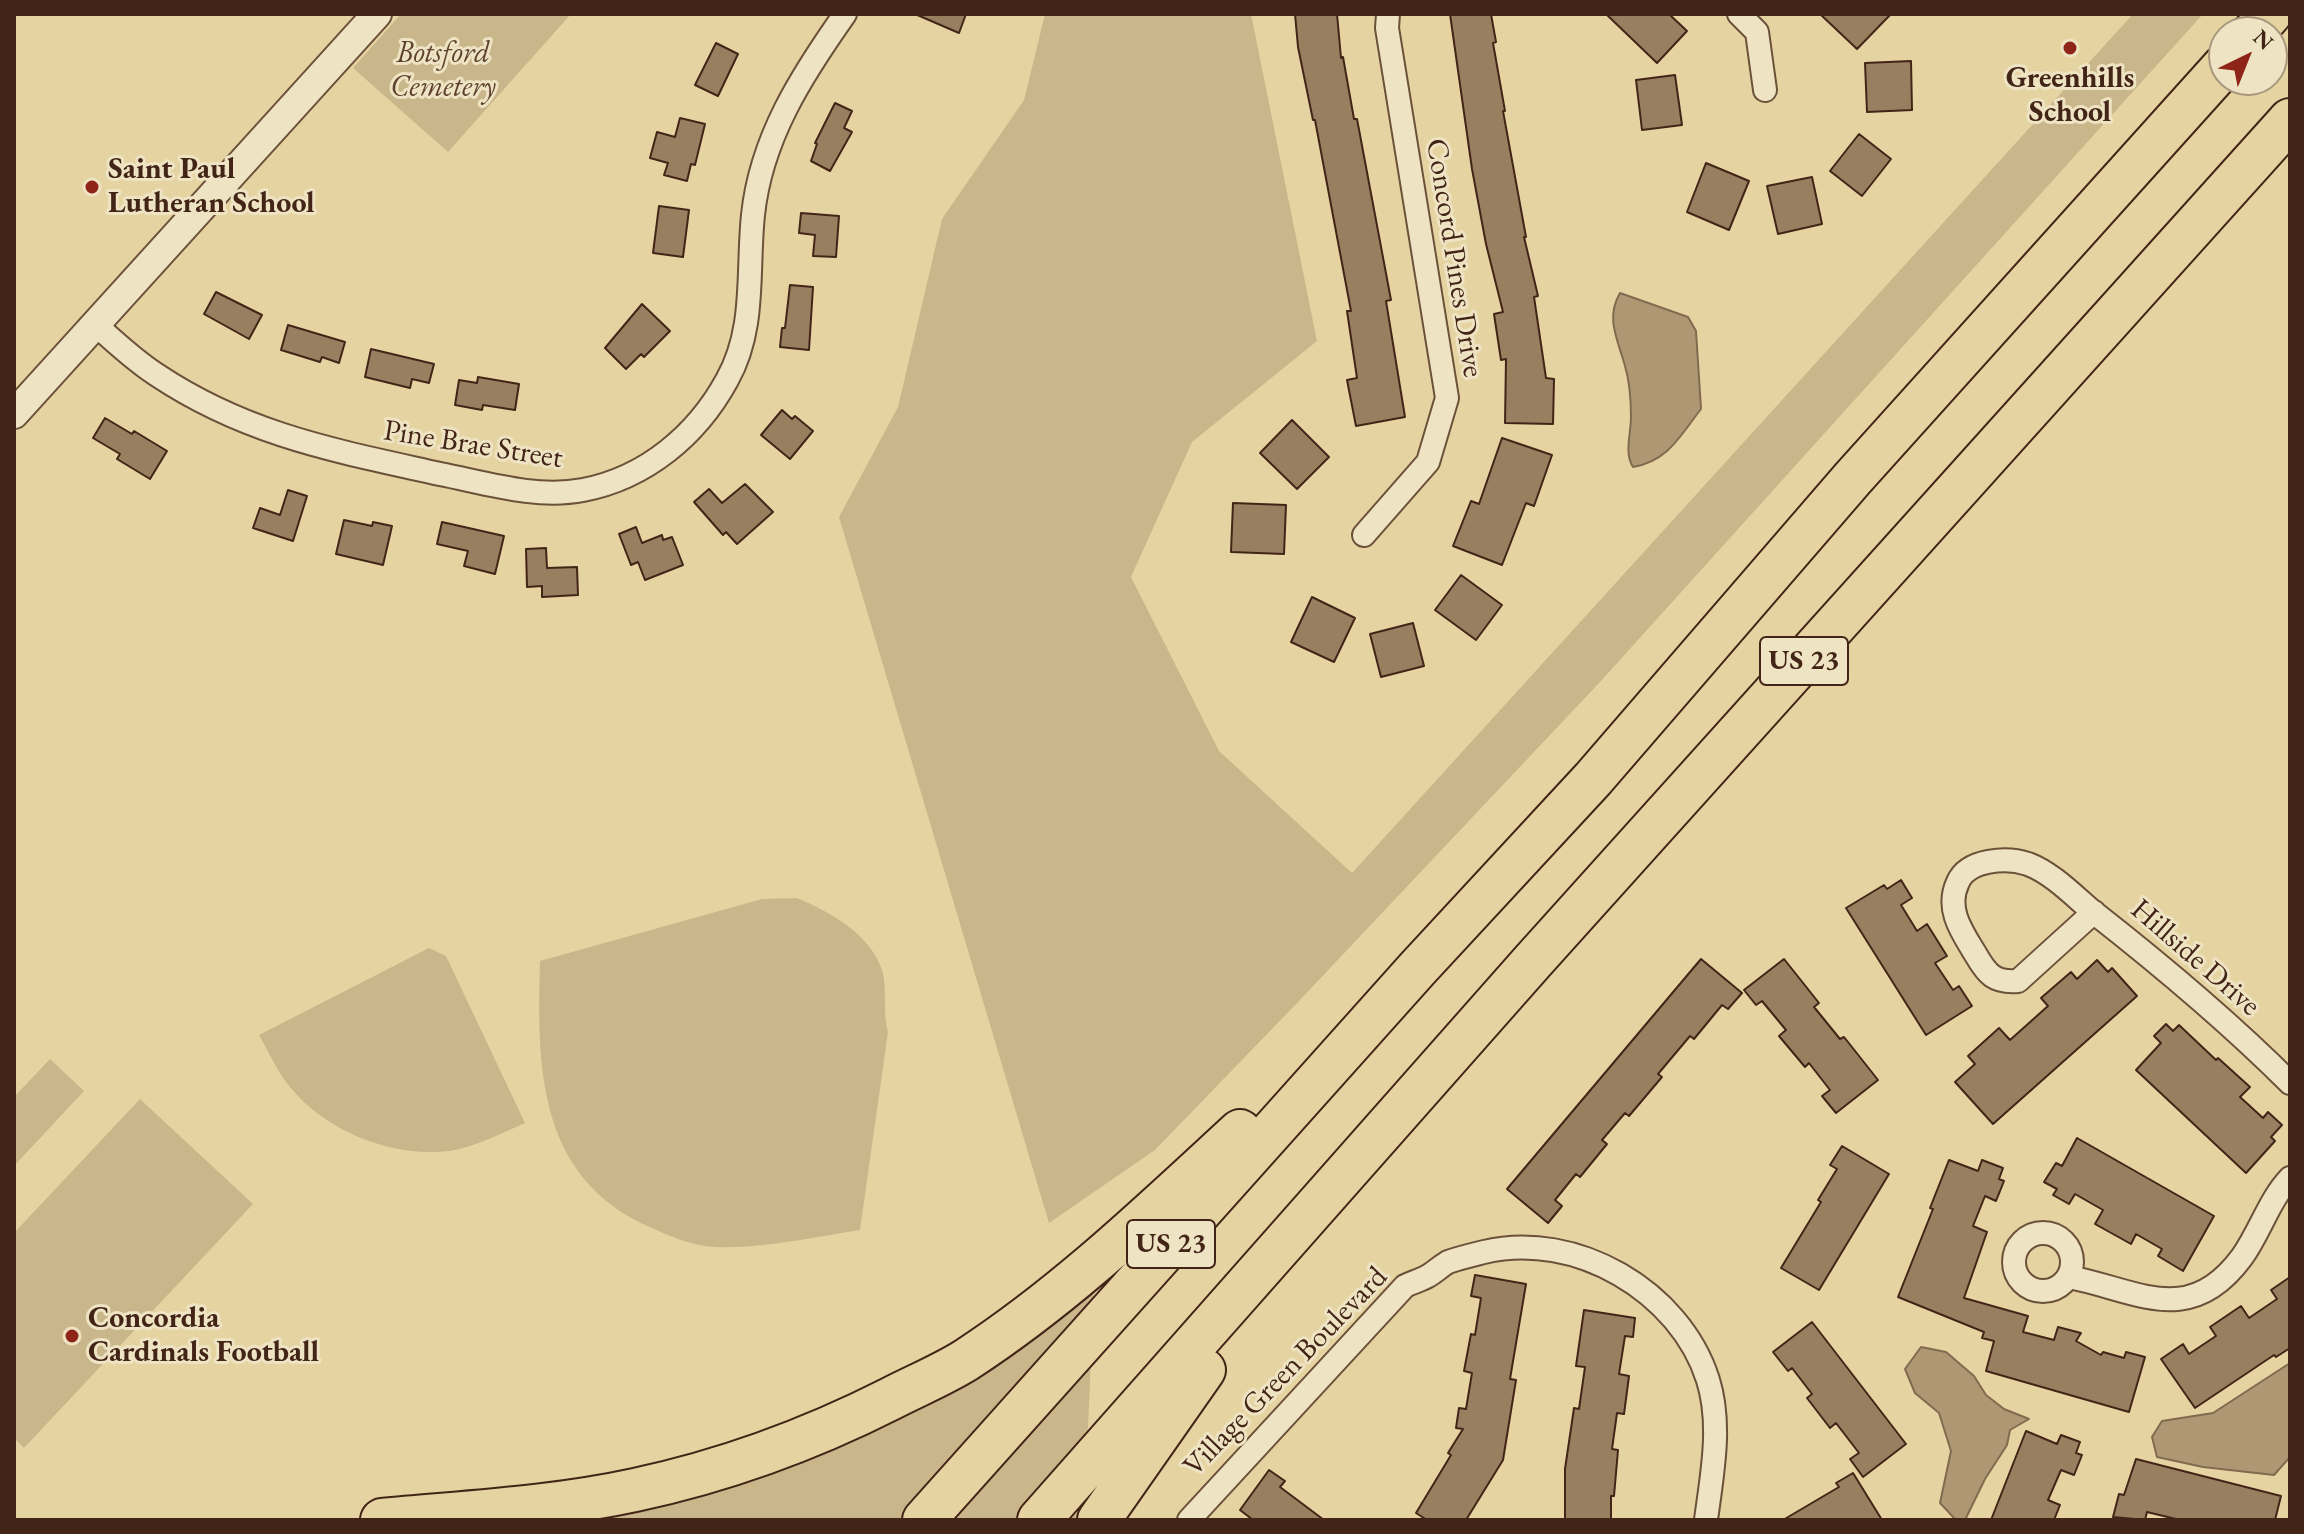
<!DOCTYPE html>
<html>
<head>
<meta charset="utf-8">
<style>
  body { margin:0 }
  #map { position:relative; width:2304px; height:1534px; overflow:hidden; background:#e5d4a2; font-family:"EB Garamond",serif }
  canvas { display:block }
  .frame { position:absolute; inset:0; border:16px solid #432518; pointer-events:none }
  .north { position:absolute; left:2208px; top:16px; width:80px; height:80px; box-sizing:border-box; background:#eee3c3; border:2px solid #aa977f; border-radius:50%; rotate:43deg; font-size:22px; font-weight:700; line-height:32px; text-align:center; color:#432518 }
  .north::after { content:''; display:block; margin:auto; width:28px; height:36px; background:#8f2418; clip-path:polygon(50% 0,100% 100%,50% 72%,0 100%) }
</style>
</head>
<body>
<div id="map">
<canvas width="2304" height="1534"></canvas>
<div class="frame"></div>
<div class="north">N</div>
</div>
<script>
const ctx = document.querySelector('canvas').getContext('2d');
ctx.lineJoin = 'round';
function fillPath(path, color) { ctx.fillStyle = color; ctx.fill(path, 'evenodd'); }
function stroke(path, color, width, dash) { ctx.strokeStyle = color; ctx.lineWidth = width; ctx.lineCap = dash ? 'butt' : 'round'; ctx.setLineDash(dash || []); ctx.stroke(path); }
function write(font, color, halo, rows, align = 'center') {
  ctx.font = font + ' "EB Garamond",serif'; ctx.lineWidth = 6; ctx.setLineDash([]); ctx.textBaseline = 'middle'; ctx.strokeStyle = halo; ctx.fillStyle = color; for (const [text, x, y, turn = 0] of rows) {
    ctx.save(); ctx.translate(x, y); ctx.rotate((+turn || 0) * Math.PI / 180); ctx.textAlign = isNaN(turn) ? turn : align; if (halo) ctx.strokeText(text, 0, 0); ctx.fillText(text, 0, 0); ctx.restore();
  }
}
fillPath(new Path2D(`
  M401 14H571L448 152 353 68Z
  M1045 14H1251L1317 341 1192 442 1131 577 1219 751 1352 873 2133 14H2203L1600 682 1299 1001 1155 1150 1049 1223 839 517 898 407 942 219 1024 100Z
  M797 898C830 912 869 933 882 970 888 989 882 1012 888 1032L860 1230C816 1237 759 1249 715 1247 691 1246 667 1235 645 1225 537 1174 537 1066 540 961L762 899Z
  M429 948 446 956 525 1123C502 1133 475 1147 450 1151 388 1158 319 1129 283 1078 274 1064 267 1049 259 1035Z
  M50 1059 84 1091 14 1166V1097Z
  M140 1099 253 1204 24 1448 14 1438V1233Z
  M1094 1287 1085 1498 1076 1520H581L620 1515 910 1413Z`), '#c9b68b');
const water = new Path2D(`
  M1620 293 1688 317 1696 331 1701 409C1680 436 1668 461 1633 467 1624 453 1631 434 1631 417 1631 400 1630 383 1625 366 1618 340 1605 318 1620 293Z
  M1921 1347 1946 1352 1974 1376 1986 1395 2004 1409 2029 1419 2010 1430 2007 1445 1985 1479 1965 1520 1955 1519 1940 1503 1951 1451 1939 1413 1915 1393 1905 1369Z
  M2290 1363V1457L2274 1475 2203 1467 2157 1457 2152 1437 2162 1421 2213 1413Z`);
fillPath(water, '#ae9873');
stroke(water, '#836a4f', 2);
const building = new Path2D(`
  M915 14H966L959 33Z
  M1295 14H1337L1341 58 1343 57 1354 119H1357L1391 300 1386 301 1405 417 1356 426 1347 380 1357 378 1347 311H1351L1315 120H1313L1298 47Z
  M1450 14H1491L1496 42 1493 43 1505 111H1503L1526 237H1524L1538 296 1534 297 1546 378 1554 379 1553 424 1505 423 1506 359 1501 360 1494 314 1503 312 1486 244 1472 169Z
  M1606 14H1669L1687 31 1657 63Z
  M1820 14H1891L1857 49Z
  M716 43 738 54 718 96 695 85Z
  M1911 61 1912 110 1867 112 1865 63Z
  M1675 75 1682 125 1642 130 1636 80Z
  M835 103 852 111 844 128 852 132 830 171 811 161 817 144 815 143Z
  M680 118 705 124 695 165 691 164 687 181 664 175 668 163 650 158 657 132 675 137Z
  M1859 134 1891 159 1862 196 1830 171Z
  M1706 163 1749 181 1729 230 1687 212Z
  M1812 177 1822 224 1778 234 1767 186Z
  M659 206 689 210 683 257 653 253Z
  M801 213 839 216 836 257 813 256 815 235 799 233Z
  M790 285 813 287 809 350 780 347 782 328H785Z
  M216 292 262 315 249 339 204 314Z
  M642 304 670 331 644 357 641 354 626 369 605 348Z
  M288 325 345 342 339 363 322 357 320 362 281 350Z
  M371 349 434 364 429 383 412 379 410 388 365 377Z
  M478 377 519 384 515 410 483 405 482 410 455 405 459 380 477 383Z
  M782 410 792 419 795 416 813 431 790 459 761 435Z
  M105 418 132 434 134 431 167 451 150 479 117 459 120 454 93 438Z
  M1292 420 1329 457 1297 489 1260 453Z
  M1502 438 1552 455 1534 506 1526 503 1502 565 1453 546 1471 501 1479 504Z
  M745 484 773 512 737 544 726 532 723 535 694 502 709 489 722 503Z
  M288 490 307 496 293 541 253 528 260 508 280 515Z
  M1233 503 1286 505 1284 554 1231 552Z
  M344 520 372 526 373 522 392 526 383 565 336 554Z
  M442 522 504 536 495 574 464 566 468 551 437 544Z
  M636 527 642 543 662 535 663 540 672 537 683 565 645 580 638 562 631 565 619 534Z
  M546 548 547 568 577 567 578 595 542 597V586L527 587 526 549Z
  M1461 575 1502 605 1476 640 1435 610Z
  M1312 597 1355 618 1334 662 1291 642Z
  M1413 623 1424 666 1381 677 1370 634Z
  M1901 880 1912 898 1901 905 1917 931 1927 924 1947 956 1935 963 1953 990 1959 986 1972 1006 1926 1035 1846 908 1884 885 1887 889Z
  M1701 959 1742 993 1728 1009 1722 1005 1694 1039 1690 1036 1658 1074 1662 1077 1629 1116 1625 1113 1602 1140 1607 1144 1580 1177 1576 1174 1555 1200 1562 1206 1548 1223 1507 1189Z
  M1784 959 1819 1003 1814 1007 1840 1039 1844 1037 1878 1080 1836 1113 1822 1096 1830 1090 1809 1063 1805 1067 1779 1036 1786 1030 1762 1001 1756 1005 1744 990Z
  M2097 960 2108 972 2112 968 2137 996 1993 1124 1955 1082 1975 1064 1968 1056 1999 1028 2010 1040 2048 1006 2041 998 2071 972 2077 979Z
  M2166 1024 2173 1031 2179 1025 2216 1060 2218 1058 2250 1087 2240 1097 2263 1118 2268 1112 2282 1125 2271 1137 2275 1141 2246 1173 2136 1070 2161 1043 2154 1036Z
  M2077 1138 2214 1216 2183 1271 2158 1256 2162 1249 2136 1234 2131 1244 2095 1224 2103 1210 2075 1194 2069 1204 2053 1195 2057 1189 2044 1182 2056 1163 2062 1166Z
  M1842 1146 1889 1174 1819 1290 1781 1268 1821 1202 1818 1200 1837 1169 1830 1165Z
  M1949 1160 1978 1171 1982 1160 2003 1168 1999 1179 2004 1181 1996 1201 1985 1196 1973 1226 1987 1232 1964 1298 2028 1316 2023 1332 2054 1340 2058 1327 2081 1333 2076 1341 2101 1355 2103 1352 2124 1358 2126 1352 2145 1357 2129 1412 1986 1371 1994 1341 1982 1338 1984 1332 1898 1297 1933 1209 1930 1208Z
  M1475 1275 1526 1284 1510 1379 1516 1380 1503 1460 1466 1520H1427L1416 1513 1451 1455 1448 1453 1463 1429 1456 1428 1459 1408 1466 1409 1472 1373 1464 1371 1471 1334 1475 1335 1481 1298 1471 1296Z
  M2290 1277V1348L2276 1357 2274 1355 2195 1408 2161 1359 2183 1344 2189 1354 2216 1336 2210 1327 2241 1306 2249 1318 2277 1299 2271 1290Z
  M1584 1310 1635 1318 1633 1337 1625 1336 1619 1374 1629 1376 1624 1414 1617 1413 1612 1449 1618 1450 1614 1496H1611V1520H1565V1469L1574 1408 1579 1409 1585 1367 1576 1366Z
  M1812 1322 1906 1444 1863 1477 1850 1459 1859 1453 1836 1423 1830 1428 1807 1398 1812 1394 1792 1368 1788 1371 1773 1352Z
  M2026 1431 2057 1444 2061 1435 2080 1442 2076 1453 2082 1455 2074 1475 2061 1470 2048 1500 2060 1505 2054 1520H1991Z
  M2136 1459 2281 1496 2275 1520H2180L2147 1512 2145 1520 2113 1517 2119 1494 2124 1495Z
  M1269 1470 1285 1481 1280 1487 1324 1520H1253L1240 1510Z
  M1853 1473 1882 1520H1783L1839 1487 1836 1483Z`);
fillPath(building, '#978060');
stroke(building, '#432518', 2);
const minor = new Path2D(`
  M1739 14 1757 32 1765 90
  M96 325C116 343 135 361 157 375 247 435 337 451 440 474 486 483 536 499 583 490 646 478 697 435 727 380 756 329 747 272 753 215 761 138 802 75 845 14
  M1364 535 1428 462 1447 398 1387 28 1388 14
  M2094 912 2018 981C1994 983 1987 974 1976 955 1962 932 1945 909 1958 882 1968 859 2007 857 2028 864 2052 873 2073 895 2092 911 2161 965 2228 1021 2290 1083
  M2014 1262a29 29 0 1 1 58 0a29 29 0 1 1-58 0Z
  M2069 1277C2137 1290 2189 1329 2242 1257 2260 1232 2269 1200 2290 1178
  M1189 1520 1405 1286C1413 1282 1421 1280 1428 1276 1435 1272 1441 1266 1448 1262 1459 1258 1472 1255 1484 1252 1575 1230 1680 1291 1708 1380 1722 1425 1712 1474 1706 1520`);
const tertiary = new Path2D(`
  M14 414 377 14`);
const motorway = new Path2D(`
  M2254 32 2270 14
  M382 1520C466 1512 552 1508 635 1490 724 1471 809 1440 890 1399 915 1386 942 1375 966 1360 1066 1295 1152 1212 1240 1131
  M924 1520 1418 968 1593 779 1853 478 2224 66
  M1039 1520 1533 961 2290 120
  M1099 1520 1204 1370`);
stroke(minor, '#6c513a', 26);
stroke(tertiary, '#6c513a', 32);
stroke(motorway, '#432518', 46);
stroke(minor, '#eee3c3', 22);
stroke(tertiary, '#eee3c3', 28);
stroke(motorway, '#e5d4a2', 42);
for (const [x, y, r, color] of [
  [2070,48,8,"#8f2418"],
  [92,187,8,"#8f2418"],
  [72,1336,8,"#8f2418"]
]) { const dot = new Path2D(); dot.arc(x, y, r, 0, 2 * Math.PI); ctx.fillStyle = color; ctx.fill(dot); stroke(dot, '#eee3c3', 3); }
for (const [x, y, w] of [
  [1804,661,88],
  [1171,1244,88]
]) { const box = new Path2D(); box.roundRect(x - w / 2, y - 24, w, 48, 6); ctx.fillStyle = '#eee3c3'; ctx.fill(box); stroke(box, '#432518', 2); }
write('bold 28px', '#432518', null, [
  ["US 23",1804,661],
  ["US 23",1171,1244]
]);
write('italic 30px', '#5e422f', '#eee3c3', [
  ["Botsford",443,54],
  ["Cemetery",443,88]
]);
write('bold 30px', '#432518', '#eee3c3', [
  ["Greenhills",2070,79,"center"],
  ["School",2070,113,"center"],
  ["Saint Paul",108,170],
  ["Lutheran School",108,204],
  ["Concordia",88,1319],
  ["Cardinals Football",88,1353]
], 'left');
write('30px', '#432518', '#eee3c3', [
  ["Concord Pines Drive",1454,258,81],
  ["Pine Brae Street",473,445,9],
  ["Hillside Drive",2195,958,41],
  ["Village Green Boulevard",1286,1372,-46]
]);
</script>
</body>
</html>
